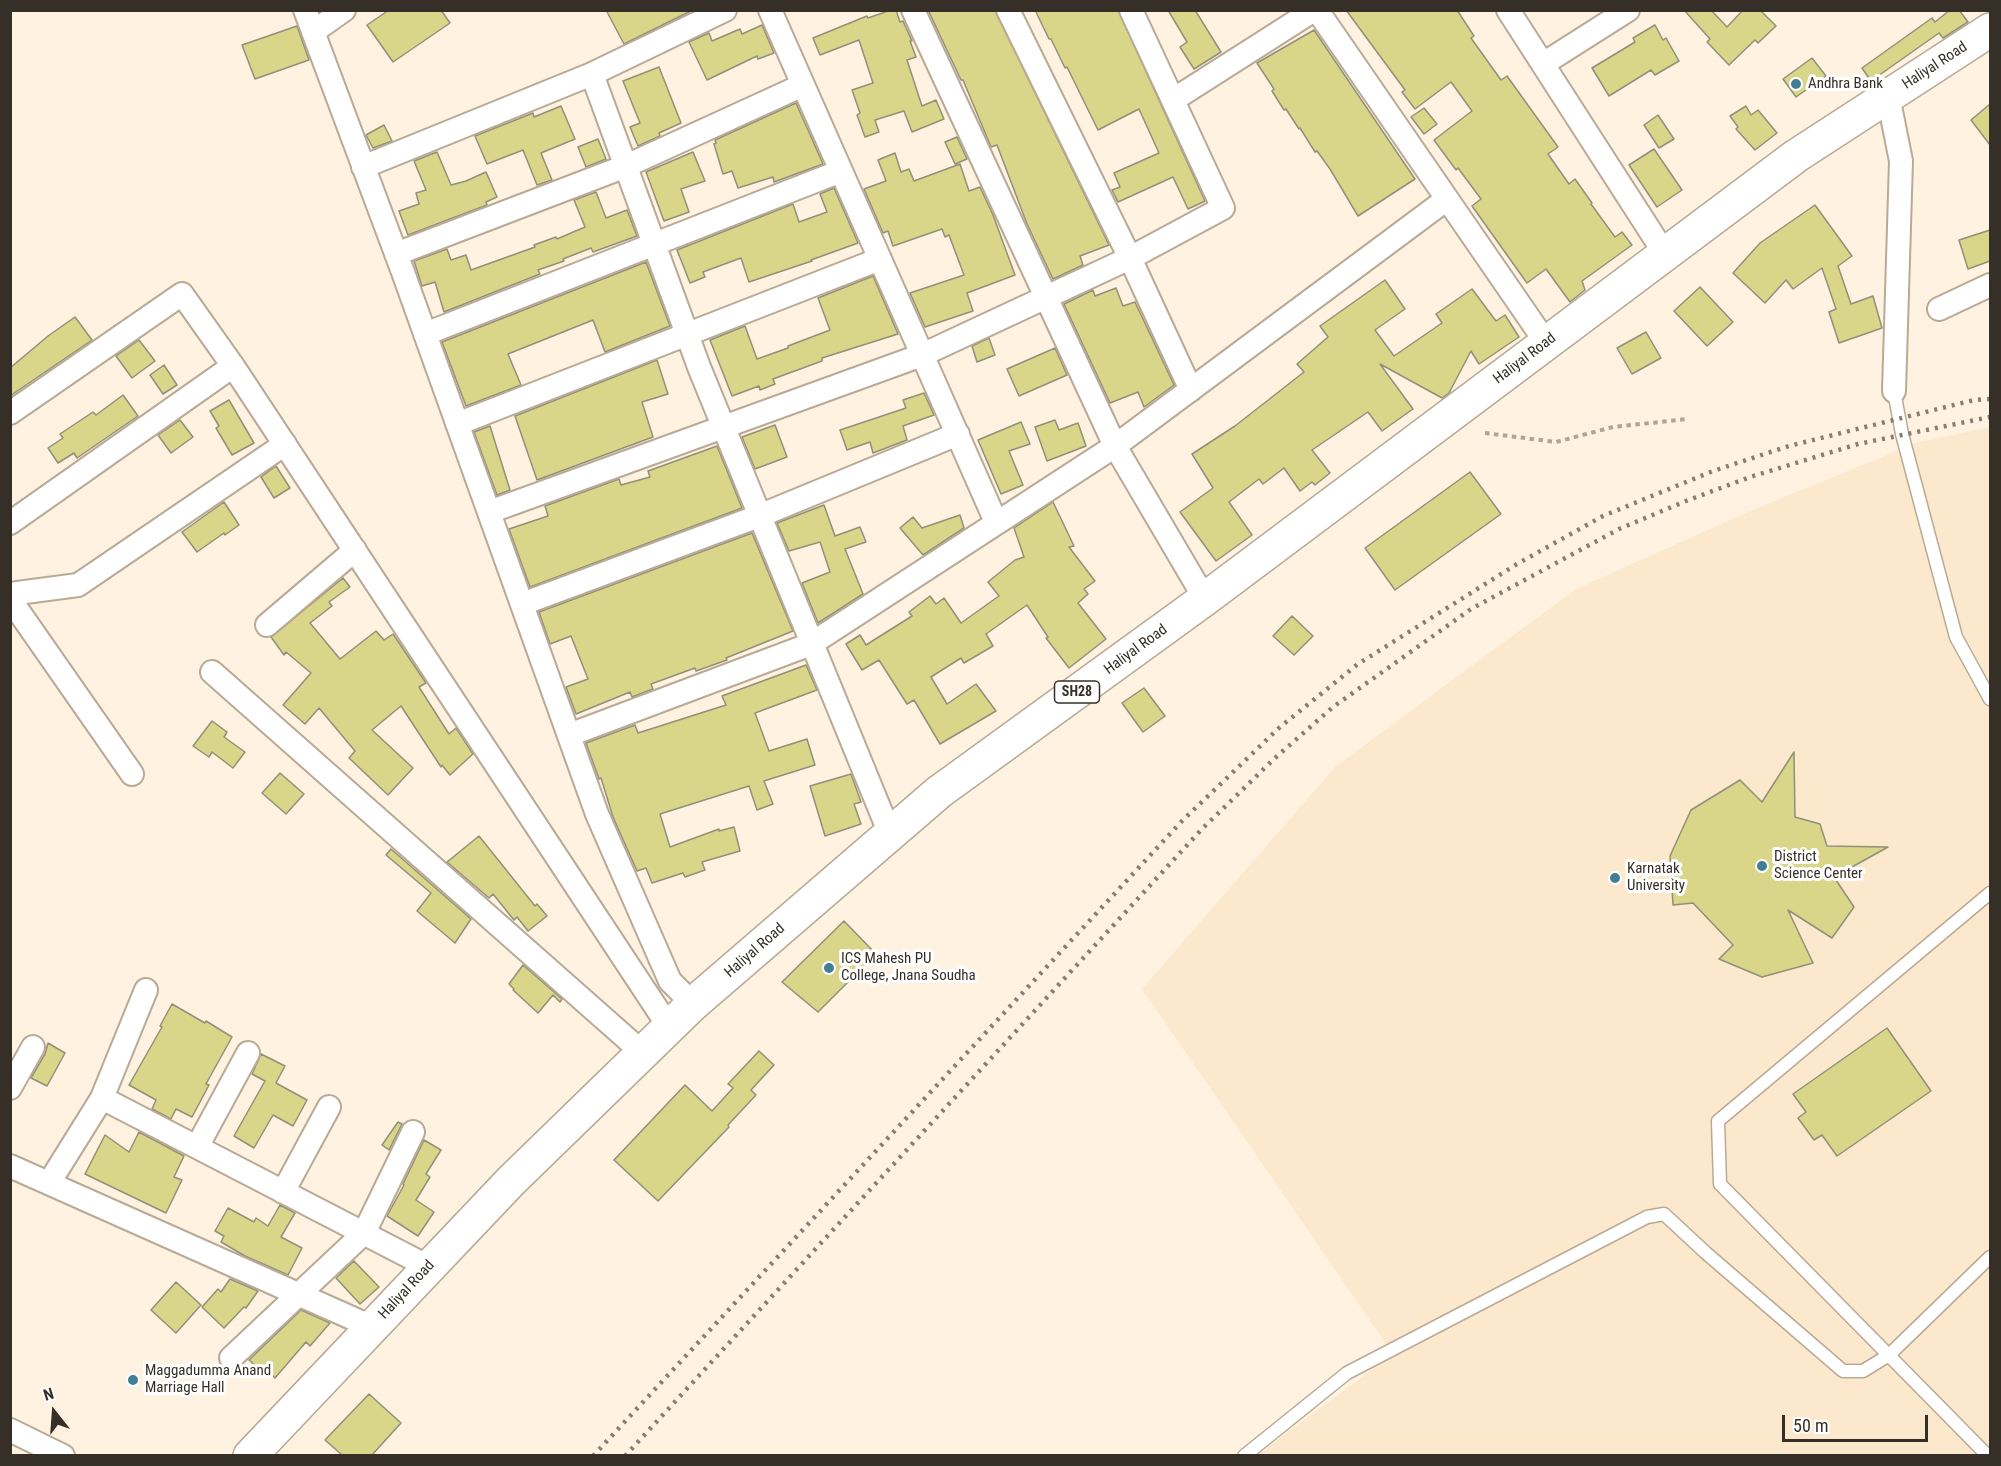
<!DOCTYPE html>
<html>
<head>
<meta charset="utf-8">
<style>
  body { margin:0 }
  #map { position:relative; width:2001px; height:1466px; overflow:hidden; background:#fff2e1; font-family:"Roboto Condensed",sans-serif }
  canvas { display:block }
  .frame { position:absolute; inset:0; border:12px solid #352f27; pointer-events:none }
  .north { position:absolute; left:24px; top:1382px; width:60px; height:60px; -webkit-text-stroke:4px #fff; paint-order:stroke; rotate:343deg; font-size:16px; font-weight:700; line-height:24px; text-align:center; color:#352f27 }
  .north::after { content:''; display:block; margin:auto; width:21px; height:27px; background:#352f27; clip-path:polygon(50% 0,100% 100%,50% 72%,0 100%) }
  .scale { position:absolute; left:1782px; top:1415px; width:146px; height:27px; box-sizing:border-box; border:3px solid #352f27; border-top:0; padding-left:8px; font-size:18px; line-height:21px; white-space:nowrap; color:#352f27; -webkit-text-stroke:4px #fff; paint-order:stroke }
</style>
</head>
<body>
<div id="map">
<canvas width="2001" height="1466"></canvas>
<div class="frame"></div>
<div class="north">N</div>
<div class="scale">50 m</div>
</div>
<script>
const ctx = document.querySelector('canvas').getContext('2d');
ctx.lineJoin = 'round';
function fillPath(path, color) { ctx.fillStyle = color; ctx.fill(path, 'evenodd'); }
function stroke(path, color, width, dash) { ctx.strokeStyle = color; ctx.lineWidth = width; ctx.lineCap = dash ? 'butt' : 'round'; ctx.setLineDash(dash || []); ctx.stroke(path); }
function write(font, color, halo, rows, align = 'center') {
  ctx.font = font + ' "Roboto Condensed",sans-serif'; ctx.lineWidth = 6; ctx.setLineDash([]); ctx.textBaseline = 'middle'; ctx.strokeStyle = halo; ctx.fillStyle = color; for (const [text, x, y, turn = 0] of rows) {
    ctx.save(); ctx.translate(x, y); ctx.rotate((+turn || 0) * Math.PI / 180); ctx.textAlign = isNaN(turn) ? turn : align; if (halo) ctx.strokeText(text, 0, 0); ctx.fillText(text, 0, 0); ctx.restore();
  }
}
fillPath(new Path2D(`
  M1990 427V1455H1257L1393 1354 1142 989 1336 766 1576 589 1757 508 1919 442Z`), '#fce8cc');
const building = new Path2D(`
  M389 10H441L450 23 393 62 367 25Z
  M606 10H693L624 44Z
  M891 10H896L900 22 903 21 912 41H910L916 57 907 60 922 106 936 100 944 119 912 132 904 111 875 120 879 132 865 137 857 115 860 113 852 90 873 83 859 40 820 55 813 38 867 16 868 18Z
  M931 10H995L1109 245 1080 256 1083 265 1053 279 1027 224 997 145 991 147 963 80H961L929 12Z
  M1035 10H1118L1205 201 1188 209 1173 177 1118 202 1112 190 1120 187 1114 173 1159 153 1139 109 1098 130 1067 67 1065 68 1051 39H1049Z
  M1168 10H1195L1221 52 1194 69 1180 47 1187 42Z
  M1346 10H1457L1474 36 1471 38 1501 80 1507 76 1558 147 1548 154 1569 184 1575 179 1592 203 1591 204 1615 237 1622 232 1632 245 1582 281 1585 290 1570 302 1546 269 1527 283 1472 206 1481 199 1458 168 1456 170 1434 140 1472 111 1451 82 1415 109 1402 92 1405 90Z
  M1684 10H1711L1727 27 1743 10H1760L1776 26 1758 43 1755 40 1729 65 1707 42 1710 39Z
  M1950 10H1959L1968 22 1943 38 1939 33 1871 81 1862 68 1932 18 1935 22Z
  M762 25 774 53 758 59 757 56 707 80 689 42 709 33 712 41 740 29 742 34Z
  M1655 25 1663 40 1666 38 1679 61 1655 75 1651 70 1609 96 1592 68 1635 42 1633 38Z
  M297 26 309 60 255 79 242 45Z
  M1314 30 1415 179 1358 216 1330 169 1317 151 1315 152 1300 128 1299 129 1286 109 1284 110 1272 91 1274 89 1257 63Z
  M1812 58 1826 76 1796 97 1783 79Z
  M659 67 681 123 659 133 660 136 638 146 630 127 640 123 623 81Z
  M796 103 823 164 774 182 773 177 738 188 732 171 723 174 714 144 716 143 715 140Z
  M1990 104V145L1971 120Z
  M561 106 575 139 541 153 552 180 537 185 523 150 487 164 475 136 533 113 534 117Z
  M1746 106 1751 115 1758 110 1777 133 1755 150 1736 129 1738 127 1730 116Z
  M1424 108 1437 124 1424 134 1411 117Z
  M1658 115 1674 139 1659 148 1644 125Z
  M384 125 392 141 373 148 366 135Z
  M957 137 967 159 955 164 945 142Z
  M598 139 606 159 586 167 578 147Z
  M1654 149 1682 190 1657 207 1629 165Z
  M437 152 451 185 466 181 486 172 497 197 486 202 487 205 408 235 399 211 419 204 416 193 426 190 414 161Z
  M693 152 705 181 681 189 689 212 664 221 646 172Z
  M895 153 901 172 909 169 914 181 960 164 969 191 980 187 993 215 1015 275 967 293 973 311 925 327 910 293 964 275 949 235 945 237 942 229 893 246 888 231 883 233 864 189 886 181 878 160Z
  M834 188 858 243 811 260 812 261 749 282 741 258 703 272 705 277 690 283 677 250 793 204 799 222 827 212 820 194Z
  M596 192 606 218 627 210 637 236 593 252 591 248 563 259 564 261 538 270 540 274 444 312 435 282 422 286 414 261 447 249 451 260 466 255 471 270 535 247 534 245 556 237 557 239 585 227 574 200Z
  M1815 205 1852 256 1838 266 1851 304 1873 296 1882 328 1839 343 1829 312 1836 309 1822 268 1793 289 1786 280 1765 303 1733 273 1760 243Z
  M1990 230V261L1968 269 1959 240Z
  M646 262 670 326 605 352 593 320 508 354 521 385 466 406 442 342Z
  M873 276 898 334 822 358V361L773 379 775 384 760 390 759 386 732 396 710 340 745 326 757 359 788 348V346L830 330 818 298Z
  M1385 280 1405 309 1375 330 1394 356 1442 323 1436 314 1472 289 1496 321 1505 315 1519 337 1479 364 1471 351 1449 393 1442 398 1380 364 1413 409 1382 431 1368 412 1312 450 1330 473 1315 485 1312 482 1300 491 1284 468 1263 484 1259 479 1229 502 1252 535 1216 561 1180 512 1213 488 1192 454 1235 426 1304 372 1297 364 1328 337 1320 326Z
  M1700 287 1733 322 1707 346 1674 311Z
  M1116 288 1123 306 1135 302 1174 385 1144 407 1138 392 1110 403 1064 304 1093 290 1095 296Z
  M75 317 92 340 10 396V368L48 336Z
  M1646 332 1661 358 1632 374 1617 348Z
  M989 338 995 355 977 362 972 346Z
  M139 340 155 361 132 378 116 356Z
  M1055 348 1067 375 1019 396 1007 369Z
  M657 360 668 394 642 402 653 437 537 480 515 416Z
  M164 365 177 385 163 394 150 375Z
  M924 393 934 415 903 426 907 440 873 453 870 442 847 450 840 430 906 408 903 400Z
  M123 395 138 416 77 458 74 453 58 463 48 448 63 438 60 434 93 412 96 415Z
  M229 400 254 443 232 455 216 428 219 426 210 411Z
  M180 420 193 437 171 453 158 435Z
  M1055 420 1059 430 1078 423 1086 446 1047 461 1035 427Z
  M1021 422 1030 444 1009 451 1023 485 1001 494 978 440Z
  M775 425 787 457 755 469 742 437Z
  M490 426 510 490 497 495 474 432Z
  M717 446 742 508 530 587 509 529 548 516 545 506 619 479 621 485 650 477 648 471Z
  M276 466 290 488 274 498 261 477Z
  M1470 472 1501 514 1395 590 1365 548Z
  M224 502 239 525 225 535 224 533 197 552 182 532Z
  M1053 502 1074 546 1069 547 1095 581 1084 589 1088 594 1078 603 1106 639 1069 668 1046 638 1048 637 1027 605 986 634 993 646 964 663 961 658 931 677 947 704 976 684 996 711 940 744 914 700 907 704 879 660 862 670 846 644 860 635 866 645 912 616 909 612 930 596 936 604 944 598 961 623 999 596 988 582 1015 560 1024 557 1014 528Z
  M824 505 835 536 860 527 866 542 845 549 863 594 818 623 802 583 830 572 820 542 789 551 777 523Z
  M960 515 964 528 923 555 900 528 913 517 922 528Z
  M752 533 793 631 726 658 727 660 696 671 695 668 651 684 653 689 632 697 630 692 576 714 566 687 588 679 571 636 550 644 539 612Z
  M343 578 350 587 329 602 332 606 310 623 340 659 376 631 384 640 393 634 426 683 419 687 449 734 456 728 473 754 450 775 442 765 441 767 401 706 372 730 413 768 388 795 349 758 355 751 319 708 305 724 283 705 311 673 286 652 284 655 271 637Z
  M1292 616 1313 636 1294 655 1273 636Z
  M806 665 817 690 755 713 769 751 807 739 815 765 764 781 773 804 757 810 749 786 660 814 670 847 719 829V831L734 827 740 851 702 862 705 870 685 877 683 873 652 883 646 868 637 871 613 817 601 778 599 779 586 743 635 725 638 733 726 705 722 696Z
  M1144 688 1165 716 1143 732 1122 703Z
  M212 721 227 732 224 737 245 752 233 768 212 752 209 757 193 746Z
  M1794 752 1795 817 1820 824 1827 846 1888 847 1834 877 1854 907 1832 938 1788 910 1813 963 1762 977 1719 959 1733 945 1693 903 1673 905 1670 856 1691 810 1740 780 1762 802Z
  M280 773 304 794 286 814 262 793Z
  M851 774 861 802 854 804 861 824 825 836 810 786Z
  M479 836 535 906 537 904 547 916 528 931 517 917 514 920 493 894 489 898 447 862Z
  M391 849 471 919 455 943 417 911 431 893 386 855Z
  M844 921 876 954 818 1012 782 982Z
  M523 965 562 999 560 1002 553 995 538 1013 513 990 514 989 509 984Z
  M172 1004 205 1023 206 1021 232 1037 206 1084 209 1085 192 1117 176 1109 171 1119 152 1109 156 1100 129 1085 162 1027 160 1026Z
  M1887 1028 1931 1091 1837 1156 1822 1135 1814 1140 1798 1118 1806 1112 1793 1094Z
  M48 1043 65 1053 47 1086 31 1078 45 1054Z
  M759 1051 774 1065 751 1090 756 1095 728 1125 729 1127 658 1201 614 1160 685 1085 712 1111 733 1088 728 1084Z
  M261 1054 285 1066 276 1083 307 1100 293 1126 273 1115 254 1148 234 1136 265 1081 252 1074Z
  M398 1122 402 1124 389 1150 382 1145Z
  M139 1132 184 1156 174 1177 182 1180 166 1213 85 1174 105 1135 129 1152Z
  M424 1140 441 1150 426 1174 430 1177 416 1200 434 1212 418 1236 387 1216 404 1185 403 1184Z
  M280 1205 295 1213 281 1237 302 1248 288 1275 245 1256 221 1242 224 1236 215 1231 228 1208 254 1222 256 1218 268 1226Z
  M354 1261 379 1287 360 1304 336 1278Z
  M230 1279 258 1291 246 1308 244 1307 224 1328 202 1307 218 1289 221 1292Z
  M176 1282 201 1305 176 1333 151 1310Z
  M301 1310 330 1323 310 1346 306 1342 275 1378 265 1367 261 1371 249 1360Z
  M369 1394 401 1423 372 1455H342L325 1440Z`);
fillPath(building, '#d9d589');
stroke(building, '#919079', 1.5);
const service = new Path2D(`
  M1894 391 1902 434 1956 637 1990 699
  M1244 1456 1347 1373 1647 1217 1664 1214 1706 1253 1843 1371H1863L1889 1355 1990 1257
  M1988 1456 1720 1184 1718 1121 1990 893`);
const minor = new Path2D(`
  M305 10 404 275 597 814 670 981 693 1004
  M770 10 996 522
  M913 10 1115 446 1205 599
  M1008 10 1130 258 1191 390
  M1317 10 1547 344
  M1508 10 1665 254
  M313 32 344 10
  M1543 64 1628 10
  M592 74 699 367 890 834
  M1888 96 1901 161 1894 391
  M1173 100 1314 10
  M363 167 592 74 725 10
  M396 254 626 166 803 85
  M1939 309 1990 285
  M425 334 841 171
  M10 413 182 294 233 366 669 1027
  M457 424 880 259
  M489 512 922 355 1130 258 1223 208 1131 10
  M10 523 233 366
  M10 594 78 585 285 444
  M10 599 132 774
  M522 604 759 516 958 434
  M267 625 355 550
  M212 672 643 1053
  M569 735 811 644 1115 446 1447 199
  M10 1088 33 1047
  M102 1098 429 1267
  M197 1147 248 1053
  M10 1166 372 1327
  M49 1183 102 1098 146 990
  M283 1192 329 1107
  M231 1358 364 1233 413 1132
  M10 1430 63 1456`);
const primary = new Path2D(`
  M250 1456 511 1181 693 1004 939 792 1205 599 1796 156 1990 30`);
stroke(service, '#b9aa96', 15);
stroke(minor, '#b9aa96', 26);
stroke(primary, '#b9aa96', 36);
stroke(new Path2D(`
  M1485 433 1556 442 1613 427 1687 419`), '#afa497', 4, [4.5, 4.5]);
stroke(service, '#fff', 12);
stroke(minor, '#fff', 22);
stroke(primary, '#fff', 33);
stroke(new Path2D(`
  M593 1456 1182 821 1280 727 1358 664 1517 564 1603 516 1713 471 1789 446 1974 400 1990 399
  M625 1456 1202 829 1275 758 1333 707 1471 609 1619 529 1686 501 1750 477 1858 444 1990 417`), '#877e73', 4.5, [3, 6]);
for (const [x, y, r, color] of [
  [1796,84,6,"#407e94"],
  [1762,866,6,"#407e94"],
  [1615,878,6,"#407e94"],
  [829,968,6,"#407e94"],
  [133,1380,6,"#407e94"]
]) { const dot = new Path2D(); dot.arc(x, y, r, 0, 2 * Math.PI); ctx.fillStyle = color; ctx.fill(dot); stroke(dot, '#fff', 2); }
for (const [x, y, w] of [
  [1077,692,45]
]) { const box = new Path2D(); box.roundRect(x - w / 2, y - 11, w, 22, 4.5); ctx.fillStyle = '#fff'; ctx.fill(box); stroke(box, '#352f27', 1.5); }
write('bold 14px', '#352f27', null, [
  ["SH28",1077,692]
]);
write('15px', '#352f27', '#fff', [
  ["Haliyal Road",1935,66,-33],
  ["Haliyal Road",1525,359,-37],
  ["Haliyal Road",1136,650,-36],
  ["Haliyal Road",755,951,-41],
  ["Haliyal Road",407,1290,-47]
]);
write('15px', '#352f27', '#fff', [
  ["Andhra Bank",1808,84],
  ["District",1774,857],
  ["Science Center",1774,874],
  ["Karnatak",1627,869],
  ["University",1627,886],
  ["ICS Mahesh PU",841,959],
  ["College, Jnana Soudha",841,976],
  ["Maggadumma Anand",145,1371],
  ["Marriage Hall",145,1388]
], 'left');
</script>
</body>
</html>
